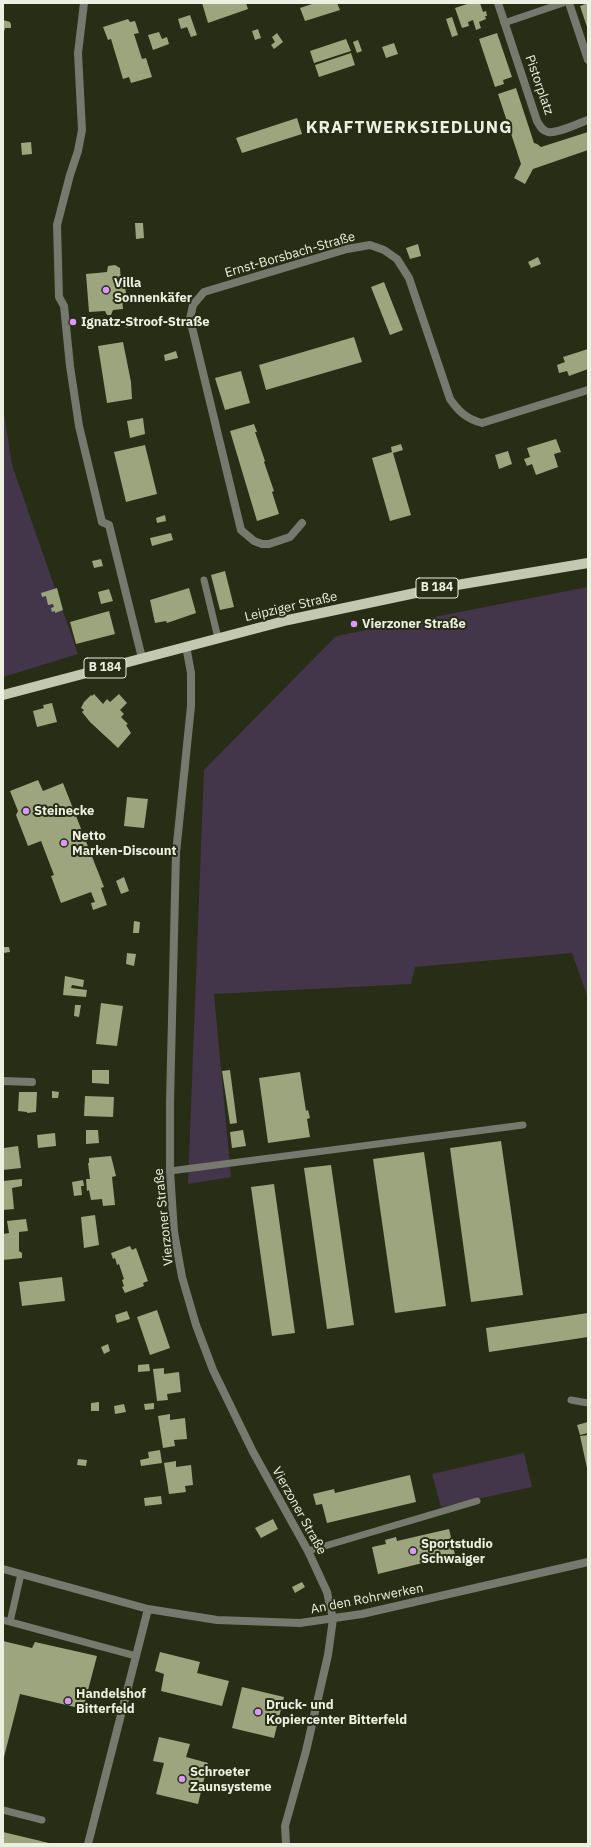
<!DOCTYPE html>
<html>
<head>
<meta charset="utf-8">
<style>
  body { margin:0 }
  #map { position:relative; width:591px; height:1847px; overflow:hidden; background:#282d15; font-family:"IBM Plex Sans",sans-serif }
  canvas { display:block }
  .frame { position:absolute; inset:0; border:4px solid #ecf0e1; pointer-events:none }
</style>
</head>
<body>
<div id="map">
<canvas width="591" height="1847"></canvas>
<div class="frame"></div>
</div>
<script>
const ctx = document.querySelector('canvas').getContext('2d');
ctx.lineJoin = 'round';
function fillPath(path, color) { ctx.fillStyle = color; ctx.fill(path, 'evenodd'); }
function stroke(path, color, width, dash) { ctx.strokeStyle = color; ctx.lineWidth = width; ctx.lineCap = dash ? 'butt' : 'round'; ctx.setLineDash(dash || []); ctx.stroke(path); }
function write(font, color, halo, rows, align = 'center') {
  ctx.font = font + ' "IBM Plex Sans",sans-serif'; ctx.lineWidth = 4; ctx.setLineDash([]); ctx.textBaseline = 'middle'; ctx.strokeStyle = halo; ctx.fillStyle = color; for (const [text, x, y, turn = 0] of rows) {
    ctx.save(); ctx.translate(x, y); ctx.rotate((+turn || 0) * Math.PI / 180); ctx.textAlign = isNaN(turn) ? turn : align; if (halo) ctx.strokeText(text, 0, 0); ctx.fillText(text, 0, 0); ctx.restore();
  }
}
fillPath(new Path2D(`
  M3 406 12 465 78 654 3 677Z
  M588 587V998L572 953 415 967 411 984 214 994 231 1177 188 1184 204 770 336 636Z
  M524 1453 532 1487 441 1507 432 1474Z`), '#43364a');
fillPath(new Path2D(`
  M202 3H246L248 9 208 23Z
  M315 3H337L340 10 305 21 300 8Z
  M470 3H480L483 12 486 11 487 16H485L486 19 479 22 481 28 476 30 473 20 468 22 469 26 462 28 455 8Z
  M588 3V30L580 6Z
  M190 15 197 35 191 37 187 27 181 29 178 19Z
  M452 17 458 35 452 37 446 19Z
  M128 19 130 22 135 21 139 33 134 34 142 59 146 58 152 77 131 83 129 77 123 79 111 39 108 40 103 27Z
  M3 20 10 22 11 25V28H5L3 35Z
  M258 29 261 38 255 40 252 31Z
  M159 32 162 39 167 37 169 44 153 50 148 35Z
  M277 33 283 42 274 49 271 45 275 42 272 37Z
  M497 33 512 77 503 80 504 84 495 87 479 39Z
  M346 39 351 51 314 63 310 51Z
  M358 40 362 51 357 53 353 42Z
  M394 43 398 54 386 58 382 47Z
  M351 53 355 65 319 77 315 65Z
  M516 88 534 143 537 144 541 147 588 132V150L533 169 525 184 514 178 521 164 498 94Z
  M297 118 302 134 242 153 236 138Z
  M31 142 32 154 22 155 21 143Z
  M135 223H143L144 238 136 239Z
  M418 244 421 256 410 259 406 248Z
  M538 257 541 264 531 268 528 262Z
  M115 265 120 268 121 283 125 287 126 293 122 298 123 309 113 310 111 315H107L105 311 89 312 86 274 107 272 108 266Z
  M384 282 403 330 390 335 371 287Z
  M138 320 139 326 126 328 125 322Z
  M354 337 362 362 266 390 259 365Z
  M123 342 131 382 132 399 107 403 98 346Z
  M588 349V369L569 376 567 371 559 373 557 365 565 362 563 357Z
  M176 351 178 358 165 361 164 355Z
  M241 371 250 403 225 410 215 378Z
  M143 418 145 434 130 438 127 421Z
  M254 424 257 432H255L265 461 264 462 274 491 272 492 279 514 257 521 230 431Z
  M556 439 561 452 554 454 558 467 536 475 532 464 527 466 524 459 530 457 527 448Z
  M401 444 403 450 393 453 411 515 390 521 372 458 392 452 391 447Z
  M145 445 157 494 126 502 114 452Z
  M508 451 512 464 499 469 495 455Z
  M165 515 166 521 157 523 156 518Z
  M171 533 173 540 152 546 150 538Z
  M101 559 103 566 94 568 92 561Z
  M225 571 234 607 220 610 211 575Z
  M57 588 63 610 55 613V611L52 612 51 608 54 607 53 604 48 605 46 596 42 597 41 593Z
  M189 588 196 613 167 623 166 621 155 623 150 600Z
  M109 589 113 601 101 604 98 592Z
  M109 611 115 634 76 644 70 622Z
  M94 694 103 704 107 699 110 702 119 694 127 703 120 710 124 714 121 717 128 724 126 725 131 733 118 748 90 722 82 712 84 710 81 708 84 702 91 695 92 696Z
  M52 703 57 722 37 727 33 711 44 708 43 705Z
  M38 780 43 791 63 783 104 887 101 888 107 905 93 910 91 903 95 902 91 892 61 903 51 876 54 875 41 841 28 846 16 815 18 811 10 791Z
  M127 797 148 799 144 828 124 826Z
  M124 877 129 891 121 894 116 881Z
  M134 921 140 922 139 933H133Z
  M3 947H9L10 952 3 953Z
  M127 953 136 954 134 966 126 964Z
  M65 976 84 980 83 987 72 985 71 988 87 990 86 997 63 995Z
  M101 1003 123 1006 117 1046 96 1044Z
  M75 1005H81L79 1017 74 1016Z
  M92 1070H109V1084L92 1083Z
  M230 1070 237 1123 230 1124 222 1071Z
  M300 1072 306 1111 308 1110 310 1118 307 1119 310 1137 268 1143 259 1078Z
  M52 1091 59 1092 58 1098H52Z
  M19 1092H37L36 1112 27 1113V1112L18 1111Z
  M85 1096 114 1097 113 1117 84 1116Z
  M86 1130H98L99 1143 86 1144Z
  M243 1130 246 1146 232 1148 230 1132Z
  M55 1133 56 1146 38 1148 37 1135Z
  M501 1141 523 1295 471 1302 450 1148Z
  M18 1146 21 1168 3 1170 4 1148Z
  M424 1152 446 1306 395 1313 373 1159Z
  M111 1156 116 1176 112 1177 115 1205 103 1206 102 1199 91 1200 89 1190 87 1191 86 1179H90L88 1163H89V1158Z
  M331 1165 354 1325 327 1329 304 1168Z
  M22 1179V1186L12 1188 14 1209 3 1210V1181Z
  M83 1180 84 1186H81L82 1195 74 1196 72 1182Z
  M274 1184 295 1333 272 1336 251 1187Z
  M95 1215 99 1245 84 1248 81 1217Z
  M26 1219 28 1231 19 1232V1251L22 1253V1258L3 1260V1234L9 1233 7 1221Z
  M130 1246 132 1250 136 1248 148 1281 143 1283 144 1286 125 1293 122 1287 124 1286 122 1280 124 1279 119 1264 117 1265 115 1258 113 1259 111 1253Z
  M62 1277 65 1301 22 1306 19 1282Z
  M157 1310 170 1348 150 1355 137 1317Z
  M127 1311 130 1319 117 1323 115 1315Z
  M588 1313V1337L489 1352 486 1328Z
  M108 1344 110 1351 104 1354 101 1347Z
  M149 1364 150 1371 138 1372V1365Z
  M164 1368V1374L179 1372 181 1392 167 1394 168 1400 157 1401 153 1369Z
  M99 1402V1411H91V1403Z
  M154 1403V1409L145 1410 144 1404Z
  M124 1404 126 1412 115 1414 114 1406Z
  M170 1414V1420L185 1418 187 1439 174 1440 175 1446 163 1448 158 1416Z
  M588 1422V1433L580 1435 577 1425Z
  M588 1435V1468H587L580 1436Z
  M160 1450 162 1463 141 1466 140 1460 149 1458 148 1452Z
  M78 1459 87 1460 86 1466 77 1465Z
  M176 1461V1467L191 1465 193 1485 185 1486 186 1492 169 1494 164 1463Z
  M410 1475 416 1502 327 1523 322 1504 316 1505 313 1494 334 1489 335 1493Z
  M161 1496 162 1504 145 1506 144 1498Z
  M273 1519 278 1529 261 1538 255 1528Z
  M449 1529 455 1555 378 1574 372 1547 386 1544 385 1540 396 1537 397 1541Z
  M302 1582 305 1587 295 1593 292 1587Z
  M3 1641 32 1648 35 1642 97 1656 83 1709 20 1694 4 1757Z
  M160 1652 200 1662 197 1673 229 1681 222 1706 161 1691 164 1674 155 1671Z
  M242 1687 284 1697 274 1738 232 1728Z
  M159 1737 190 1744 186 1757 208 1763 198 1804 156 1794 164 1763 153 1761Z
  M3 1832 49 1843V1844H3Z`), '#9ca57d');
stroke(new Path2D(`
  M504 23 563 3
  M204 580 218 638
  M170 1171 523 1125
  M571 1400 588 1403
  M308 1551 477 1501
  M3 1620 136 1656
  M10 1622 21 1574
  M3 1810 42 1820`), '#76796d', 7);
stroke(new Path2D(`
  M84 3 78 53 82 130 78 151 70 175 57 225 59 297 64 306 70 366 79 426 102 522 109 525 142 658
  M498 3 537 121C540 126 542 131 548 132 557 134 579 123 588 120
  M569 3 588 60
  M302 523 290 537 269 544H262L254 541 241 530 190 319 193 305 204 292 347 249 370 245 384 250 397 259 409 278 450 399C459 412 467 419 482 423L588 390
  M186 646 191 673V706L176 853 170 1102V1171L174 1232 182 1277 196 1325 213 1370 253 1452 308 1551 327 1592 333 1619 328 1655 306 1751 285 1826 286 1844
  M3 1081 32 1082
  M3 1569 148 1609 217 1620 300 1623 362 1614 588 1562
  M88 1844 148 1609`), '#76796d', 8);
stroke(new Path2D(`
  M3 695 288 620 439 588 588 563`), '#c3c9b0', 10);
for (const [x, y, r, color] of [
  [106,290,4,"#d99af7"],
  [73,322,4,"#d99af7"],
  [354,624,4,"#d99af7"],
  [26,811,4,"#d99af7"],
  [64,843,4,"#d99af7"],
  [413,1551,4,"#d99af7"],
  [68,1701,4,"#d99af7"],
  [258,1712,4,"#d99af7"],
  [182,1779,4,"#d99af7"]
]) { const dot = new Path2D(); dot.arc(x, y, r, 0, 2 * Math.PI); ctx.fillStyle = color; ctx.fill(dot); stroke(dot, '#282d15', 1.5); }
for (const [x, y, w] of [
  [437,588,42],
  [105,668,42]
]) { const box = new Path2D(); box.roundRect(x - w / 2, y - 10, w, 20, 3); ctx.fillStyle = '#282d15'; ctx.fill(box); stroke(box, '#ecf0e1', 1); }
write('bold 12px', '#ecf0e1', null, [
  ["B 184",437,588],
  ["B 184",105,668]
]);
write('13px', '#ecf0e1', '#282d15', [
  ["Pistorplatz",539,85,71],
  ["Ernst-Borsbach-Straße",290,255,-16],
  ["Leipziger Straße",291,607,-13],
  ["Vierzoner Straße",164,1217,-96],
  ["Vierzoner Straße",299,1511,61],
  ["An den Rohrwerken",367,1599,-11]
]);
write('bold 13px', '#ecf0e1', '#282d15', [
  ["Villa",114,283],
  ["Sonnenkäfer",114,298],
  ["Ignatz-Stroof-Straße",81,322],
  ["Vierzoner Straße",362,624],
  ["Steinecke",34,811],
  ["Netto",72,836],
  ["Marken-Discount",72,851],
  ["Sportstudio",421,1544],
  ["Schwaiger",421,1559],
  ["Handelshof",76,1694],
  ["Bitterfeld",76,1709],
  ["Druck- und",266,1705],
  ["Kopiercenter Bitterfeld",266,1720],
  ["Schroeter",190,1772],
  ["Zaunsysteme",190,1787]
], 'left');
ctx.letterSpacing = '1px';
write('bold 17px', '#ecf0e1', '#282d15', [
  ["KRAFTWERKSIEDLUNG",409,128]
]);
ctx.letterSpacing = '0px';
</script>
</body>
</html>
